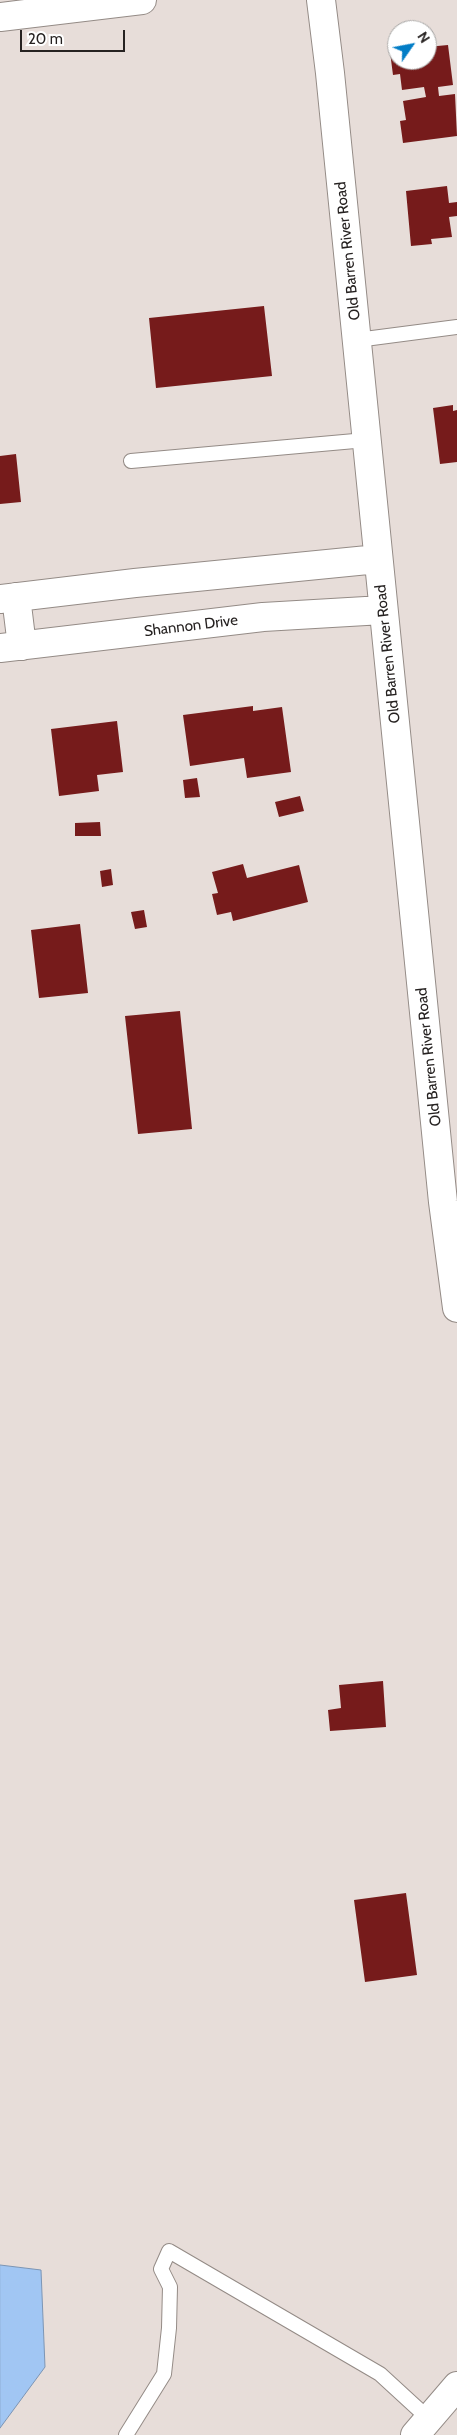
<!DOCTYPE html>
<html>
<head>
<meta charset="utf-8">
<style>
  body { margin:0 }
  #map { position:relative; width:457px; height:2435px; overflow:hidden; background:#e7ddd9; font-family:Cabin,sans-serif }
  canvas { display:block }
  .north { position:absolute; left:387px; top:20px; width:50px; height:50px; box-sizing:border-box; background:#fff; border:1px solid #a8a7a6; border-radius:50%; rotate:57deg; font-size:14px; font-weight:700; line-height:20px; text-align:center; color:#262221 }
  .north::after { content:''; display:block; margin:auto; width:18px; height:22px; background:#027dc6; clip-path:polygon(50% 0,100% 100%,50% 72%,0 100%) }
  .scale { position:absolute; left:20px; top:30px; width:105px; height:22px; box-sizing:border-box; border:2px solid #262221; border-top:0; padding-left:6px; font-size:15px; line-height:18px; white-space:nowrap; color:#262221; -webkit-text-stroke:4px #fff; paint-order:stroke }
</style>
</head>
<body>
<div id="map">
<canvas width="457" height="2435"></canvas>
<div class="north">N</div>
<div class="scale">20 m</div>
</div>
<script>
const ctx = document.querySelector('canvas').getContext('2d');
ctx.lineJoin = 'round';
function fillPath(path, color) { ctx.fillStyle = color; ctx.fill(path, 'evenodd'); }
function stroke(path, color, width, dash) { ctx.strokeStyle = color; ctx.lineWidth = width; ctx.lineCap = dash ? 'butt' : 'round'; ctx.setLineDash(dash || []); ctx.stroke(path); }
function write(font, color, halo, rows, align = 'center') {
  ctx.font = font + ' Cabin,sans-serif'; ctx.lineWidth = 5; ctx.setLineDash([]); ctx.textBaseline = 'middle'; ctx.strokeStyle = halo; ctx.fillStyle = color; for (const [text, x, y, turn = 0] of rows) {
    ctx.save(); ctx.translate(x, y); ctx.rotate((+turn || 0) * Math.PI / 180); ctx.textAlign = isNaN(turn) ? turn : align; if (halo) ctx.strokeText(text, 0, 0); ctx.fillText(text, 0, 0); ctx.restore();
  }
}
const water = new Path2D(`
  M0 2265 41 2270 45 2367 0 2428Z`);
fillPath(water, '#a1c6f3');
stroke(water, '#7c95b4', 1);
fillPath(new Path2D(`
  M448 45 453 85 438 87 439 96 455 94 457 136 403 143 400 121 406 120 403 101 426 97 424 87 402 90 400 74 393 75 390 52 397 51V60H427V47Z
  M447 186 449 203 457 202V216L449 217 452 237 431 239 432 244 411 246 406 191Z
  M264 306 272 376 156 388 149 318Z
  M453 405V411L457 410V462L440 464 433 408Z
  M16 454 21 502 0 504V456Z
  M253 706V711L282 707 291 772 247 778 244 758 190 766 183 715Z
  M117 721 123 772 97 775 99 791 59 796 51 729Z
  M197 778 200 797 185 798 183 780Z
  M300 796 304 811 279 817 275 802Z
  M100 822 101 836H75V823Z
  M243 864 247 878 299 865 308 902 233 921 231 912 217 915 212 894 218 893 212 872Z
  M111 869 113 885 102 887 100 871Z
  M144 910 147 927 135 929 131 912Z
  M80 924 88 993 39 998 31 930Z
  M180 1011 192 1129 138 1134 125 1016Z
  M383 1681 386 1727 330 1731 328 1710 341 1708 339 1685Z
  M406 1893 417 1975 365 1982 354 1900Z`), '#761b1b');
const lane = new Path2D(`
  M357 340 457 327
  M131 461 366 440
  M126 2435 164 2374 169 2328 170 2287 161 2269 169 2251 380 2374 429 2419V2422`);
const street = new Path2D(`
  M321 0 330 73 443 1202 457 1308
  M0 17 142 0
  M16 597 22 646
  M0 599 135 583 378 559
  M0 648 263 617 383 610
  M415 2435 457 2386`);
stroke(lane, '#948b86', 16);
stroke(street, '#948b86', 30);
stroke(lane, '#fff', 14);
stroke(street, '#fff', 28);
write('15px', '#262221', '#fff', [
  ["Old Barren River Road",348,251,-96],
  ["Shannon Drive",191,626,-7],
  ["Old Barren River Road",388,654,-96],
  ["Old Barren River Road",429,1057,-96]
]);
</script>
</body>
</html>
